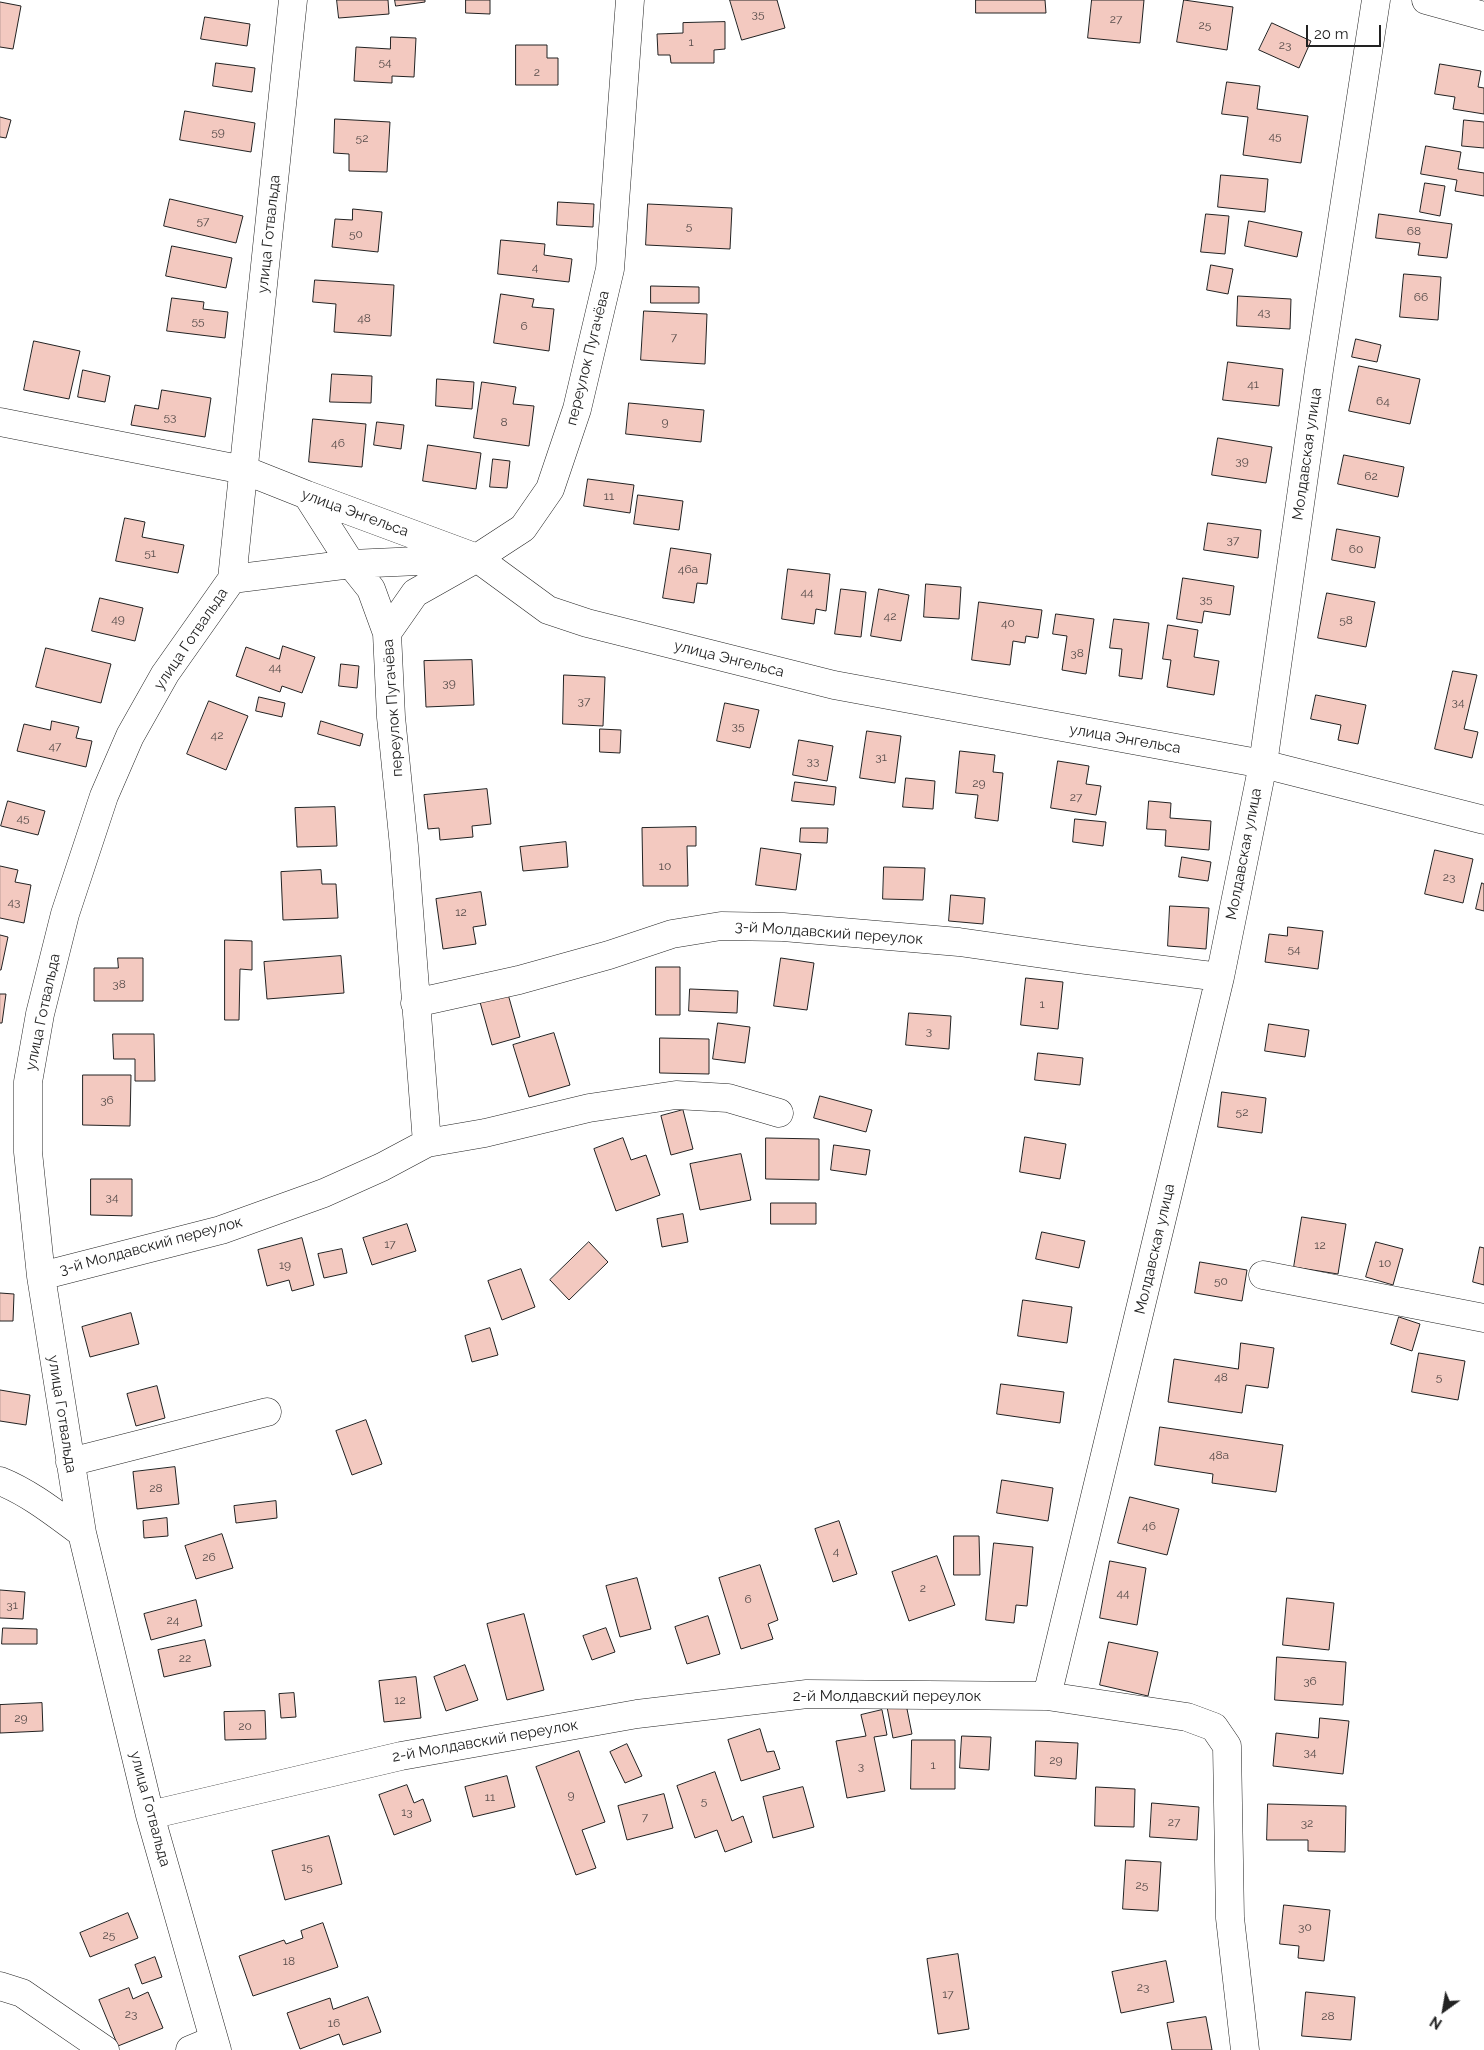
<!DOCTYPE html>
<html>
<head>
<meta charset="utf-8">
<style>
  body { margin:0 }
  #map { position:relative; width:1484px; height:2050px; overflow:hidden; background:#fff; font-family:Raleway,sans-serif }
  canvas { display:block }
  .north { position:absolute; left:1419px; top:1985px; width:50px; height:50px; -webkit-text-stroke:4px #fff; paint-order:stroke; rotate:212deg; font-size:14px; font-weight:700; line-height:20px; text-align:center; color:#222 }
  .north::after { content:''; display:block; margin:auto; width:18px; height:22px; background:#222; clip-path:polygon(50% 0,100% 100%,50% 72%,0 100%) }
  .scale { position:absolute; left:1306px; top:25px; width:75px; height:22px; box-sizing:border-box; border:2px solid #222; border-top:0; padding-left:6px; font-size:15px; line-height:18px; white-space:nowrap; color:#222; -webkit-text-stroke:4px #fff; paint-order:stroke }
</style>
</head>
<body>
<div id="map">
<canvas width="1484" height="2050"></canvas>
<div class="north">N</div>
<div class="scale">20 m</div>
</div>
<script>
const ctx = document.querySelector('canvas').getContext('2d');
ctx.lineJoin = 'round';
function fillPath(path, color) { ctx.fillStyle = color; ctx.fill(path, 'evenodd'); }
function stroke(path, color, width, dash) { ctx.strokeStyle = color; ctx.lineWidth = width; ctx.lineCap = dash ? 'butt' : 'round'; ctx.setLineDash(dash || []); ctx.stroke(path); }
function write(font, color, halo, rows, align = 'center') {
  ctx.font = font + ' Raleway,sans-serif'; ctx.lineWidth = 4; ctx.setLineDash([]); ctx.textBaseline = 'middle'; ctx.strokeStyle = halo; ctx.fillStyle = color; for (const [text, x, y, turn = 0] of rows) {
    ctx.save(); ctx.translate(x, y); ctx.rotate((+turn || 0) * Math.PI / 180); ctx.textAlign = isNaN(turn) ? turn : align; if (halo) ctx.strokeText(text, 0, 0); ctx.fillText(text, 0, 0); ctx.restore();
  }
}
const building = new Path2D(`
  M337 0H388L389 14 339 18Z
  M395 0H425V2L396 6Z
  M466 0H490V14L466 13Z
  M730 0H777L785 28 742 40Z
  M976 0H1045L1046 13H976Z
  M1092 0H1144L1140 43 1088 38Z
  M1184 0 1233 7 1227 50 1177 42Z
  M0 2 21 6 13 49 0 47Z
  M205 17 250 24 247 46 201 39Z
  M725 22V49L714 50V63H671L670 55H658L657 34 683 33V23Z
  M1272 23 1311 41 1299 68 1259 50Z
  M391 37 416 38 414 77 392 76V83L354 81 356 47 390 49Z
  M516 45H547V58H558V85H516Z
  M216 63 255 68 252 92 213 86Z
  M1440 64 1481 71 1478 87 1484 88V114L1453 109 1455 97 1435 94Z
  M1227 82 1260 86 1257 109 1308 116 1301 163 1243 155 1248 117 1222 114Z
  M185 111 255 123 251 152 180 140Z
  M0 117 11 120 6 138 0 137Z
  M335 119 390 122 387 172 349 171V154L334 153Z
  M1464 120 1484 122V148L1462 146Z
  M1426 146 1461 152 1458 169 1484 173V196L1455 191 1457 180 1421 174Z
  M1221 175 1268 179 1265 212 1218 207Z
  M1425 183 1445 186 1440 216 1420 212Z
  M170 199 243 216 236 243 164 226Z
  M558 202 594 204 593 227 557 225Z
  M648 204 732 208 730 249 646 245Z
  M353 209 382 212 378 252 332 247 335 219 352 220Z
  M1206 214 1229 216 1225 254 1201 252Z
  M1379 214 1452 224 1447 258 1418 255 1420 243 1376 238Z
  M1249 221 1302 232 1297 257 1245 246Z
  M501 240 545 244 544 255 572 259 569 282 498 274Z
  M172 246 232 258 226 288 166 276Z
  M1211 265 1233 269 1228 294 1207 290Z
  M1404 274 1441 277 1438 320 1400 317Z
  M315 280 394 285 391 336 334 332 336 304 313 302Z
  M651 286 699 287V303H651Z
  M501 294 534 299 532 307 554 309 549 351 494 343Z
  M1238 296 1291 299 1290 329 1237 326Z
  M172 298 204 302 203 309 228 312 225 338 167 331Z
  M644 311 707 314 705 364 641 360Z
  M1356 339 1381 345 1377 362 1352 357Z
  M34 341 80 351 69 399 24 390Z
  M1228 362 1283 369 1279 406 1223 400Z
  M1359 366 1420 379 1410 424 1349 411Z
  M83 370 110 376 105 402 78 397Z
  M332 374 372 376 371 403 330 402Z
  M437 379 474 382 472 409 436 406Z
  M482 382 516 387 513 404 534 406 529 446 474 438Z
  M162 390 211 398 205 437 131 425 135 405 158 409Z
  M629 403 704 410 701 442 626 434Z
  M313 419 366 424 362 467 309 462Z
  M377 422 404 425 401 449 374 445Z
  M1218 438 1272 447 1266 483 1212 475Z
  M428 445 481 453 476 489 423 481Z
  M1344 455 1404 467 1398 497 1338 484Z
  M493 459 510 461 507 488 490 487Z
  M588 479 634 485 630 513 584 506Z
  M638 495 683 501 679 530 634 524Z
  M125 518 145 522 142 537 184 545 178 573 116 561Z
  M1208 523 1261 530 1258 558 1204 550Z
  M1337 529 1380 537 1375 568 1332 560Z
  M671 548 711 554 707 584 697 583 694 603 663 598Z
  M788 569 830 574 826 611 816 609 814 624 782 619Z
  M1183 578 1234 586 1230 615 1204 611 1202 623 1177 619Z
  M926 584 961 587 959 619 924 617Z
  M841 589 866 592 861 637 835 634Z
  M879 589 909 595 901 641 871 636Z
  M1327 593 1375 602 1366 647 1318 638Z
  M100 598 143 608 135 641 92 631Z
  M979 602 1042 610 1038 638 1026 636 1025 643 1013 641 1010 665 972 660Z
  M1056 614 1094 619 1086 674 1062 670 1067 636 1053 634Z
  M1114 619 1149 623 1142 679 1119 676 1122 649 1110 648Z
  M1168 625 1198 630 1194 657 1219 661 1214 695 1167 687 1171 660 1163 659Z
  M283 646 315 657 302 693 282 686 280 692 236 676 246 647 279 659Z
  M46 648 111 664 101 703 36 687Z
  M472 660 474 705 426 707 424 661Z
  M341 664 359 666 357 688 339 686Z
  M1453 671 1477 675 1464 729 1478 732 1472 758 1435 749Z
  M564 675 605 677 603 726 563 724Z
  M1316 695 1366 705 1358 744 1338 740 1341 725 1311 719Z
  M259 697 285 703 282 717 256 711Z
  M209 701 248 716 226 770 187 754Z
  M725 703 759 710 750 748 717 741Z
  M52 721 79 727 76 738 92 741 86 767 17 751 24 724 50 730Z
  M321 721 363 734 360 746 318 734Z
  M600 729 621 730 620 753 600 752Z
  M867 731 901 736 895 783 860 778Z
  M799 740 833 746 827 781 793 775Z
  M960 751 995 755 993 772 1003 773 998 821 975 818 978 795 956 793Z
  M1058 761 1089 766 1086 784 1101 786 1096 815 1051 808Z
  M906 778 935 781 933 809 903 807Z
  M795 782 836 787 834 805 792 801Z
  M487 789 491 824 472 826 473 837 440 840 439 828 428 829 424 795Z
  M8 801 45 811 38 835 1 826Z
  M1149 801 1171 803 1170 818 1211 821 1209 850 1165 846 1166 830 1147 829Z
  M335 807 337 846 297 847 295 808Z
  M1075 819 1106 822 1103 846 1073 842Z
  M696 827V846H687L688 886H643L642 828Z
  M801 828H828L827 843 800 842Z
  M566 842 568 867 523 871 520 847Z
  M761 848 801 854 796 890 756 885Z
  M1435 850 1473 859 1463 903 1425 894Z
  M1182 857 1211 862 1208 881 1179 877Z
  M0 866 18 870 15 882 31 885 24 923 0 918Z
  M884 867 925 868 923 900 883 899Z
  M321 870 322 884H336L338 918 283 920 281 872Z
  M1482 883 1484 884V911L1476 909Z
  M481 892 486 925 473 927 476 944 443 949 436 899Z
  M951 895 985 898 983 924 949 921Z
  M1170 906 1209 908 1206 949 1168 946Z
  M1288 927 1323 931 1318 969 1265 962 1269 934 1287 936Z
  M0 935 8 937 1 970H0Z
  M225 940 252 941V970L240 969 239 1020H225Z
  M341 956 344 993 267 999 264 962Z
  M118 958H143V1001H94V968H118Z
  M781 958 814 963 807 1010 774 1006Z
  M656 967H680V1015H656Z
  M1026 978 1063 982 1058 1029 1021 1025Z
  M690 989 738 991 737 1013 689 1011Z
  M0 994H6L2 1023H0Z
  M508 994 520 1037 492 1045 480 1002Z
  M909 1013 951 1016 949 1049 906 1045Z
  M718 1023 750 1027 745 1063 713 1059Z
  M1269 1024 1309 1030 1305 1057 1265 1051Z
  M554 1033 570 1085 529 1097 513 1045Z
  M113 1034H154L155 1081H135V1059H114Z
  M660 1038 709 1039V1074L660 1073Z
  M1038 1053 1083 1058 1080 1085 1035 1080Z
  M83 1075H131L130 1126 83 1125Z
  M1222 1092 1266 1098 1262 1133 1218 1127Z
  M820 1096 872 1110 866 1132 814 1118Z
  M683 1110 693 1149 671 1155 661 1116Z
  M1025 1137 1066 1144 1060 1179 1020 1172Z
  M623 1138 631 1160 646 1155 660 1195 616 1211 594 1149Z
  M766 1138 819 1139V1180L766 1179Z
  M834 1145 870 1150 866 1175 831 1170Z
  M741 1154 751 1200 700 1210 690 1164Z
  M91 1179H132V1216L91 1215Z
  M771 1203H816V1224H771Z
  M683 1214 688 1242 662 1247 657 1219Z
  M1302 1217 1346 1224 1338 1274 1294 1267Z
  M407 1224 416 1251 372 1265 363 1238Z
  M1042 1232 1085 1241 1079 1268 1036 1259Z
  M302 1238 314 1285 292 1291 289 1280 267 1286 258 1250Z
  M589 1242 608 1262 569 1300 550 1280Z
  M1376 1242 1403 1249 1393 1285 1366 1277Z
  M1480 1247 1484 1248V1285L1473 1282Z
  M342 1249 347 1273 324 1278 318 1254Z
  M1200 1262 1247 1270 1242 1301 1195 1293Z
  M521 1269 535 1307 502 1320 488 1281Z
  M0 1293 14 1294 13 1321H0Z
  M1023 1300 1072 1307 1067 1343 1018 1336Z
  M131 1313 139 1344 90 1357 82 1327Z
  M1399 1317 1420 1324 1412 1351 1391 1344Z
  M490 1328 498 1355 472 1362 465 1336Z
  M1241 1343 1274 1348 1268 1388 1246 1385 1242 1413 1168 1402 1174 1359 1238 1369Z
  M1419 1353 1465 1361 1458 1400 1412 1392Z
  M1001 1384 1064 1392 1060 1423 997 1414Z
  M157 1386 165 1418 136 1426 127 1394Z
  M0 1390 30 1395 26 1425 0 1421Z
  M366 1420 382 1464 352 1475 336 1431Z
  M1160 1427 1283 1445 1276 1492 1212 1483 1213 1474 1155 1465Z
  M175 1467 179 1504 137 1509 133 1472Z
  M1002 1480 1053 1488 1048 1521 997 1513Z
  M1130 1497 1179 1509 1167 1555 1118 1543Z
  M276 1501 277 1518 236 1523 234 1506Z
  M167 1518 168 1536 144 1538 143 1521Z
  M839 1521 857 1574 833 1582 815 1529Z
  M222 1534 233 1568 196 1579 185 1546Z
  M954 1536H979L980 1575H954Z
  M994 1543 1033 1547 1027 1606 1016 1605 1014 1623 986 1620Z
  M937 1556 955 1605 909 1621 892 1572Z
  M1110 1561 1146 1568 1137 1625 1100 1618Z
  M760 1565 778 1620 768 1624 773 1639 741 1649 719 1578Z
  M637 1578 651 1629 620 1637 606 1586Z
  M0 1590 25 1592 23 1619 0 1618Z
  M1287 1598 1334 1603 1329 1650 1283 1645Z
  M196 1600 202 1626 151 1640 144 1614Z
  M524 1614 544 1690 507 1700 487 1624Z
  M708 1616 720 1654 687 1664 675 1627Z
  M3 1628 37 1629V1644H2Z
  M606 1628 615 1652 592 1660 583 1636Z
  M205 1640 211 1666 164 1677 158 1650Z
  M1109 1642 1158 1652 1148 1696 1100 1685Z
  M1277 1657 1346 1662 1343 1705 1275 1700Z
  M465 1665 478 1700 446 1711 434 1677Z
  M416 1677 421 1718 384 1722 379 1681Z
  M294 1693 296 1717 281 1718 279 1694Z
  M42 1703 43 1731 0 1733V1705Z
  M906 1704 912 1734 893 1738 887 1707Z
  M882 1710 887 1735 874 1737 885 1791 847 1798 836 1741 866 1736 861 1715Z
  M265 1711 266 1739 225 1740 224 1712Z
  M1320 1718 1349 1721 1343 1774 1273 1766 1276 1733 1318 1738Z
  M760 1729 767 1752 774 1751 780 1769 741 1781 728 1740Z
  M962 1736 991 1737 989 1770 960 1768Z
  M912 1740H955V1789H911Z
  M1036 1741 1078 1743 1076 1779 1035 1776Z
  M627 1744 642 1776 625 1783 610 1752Z
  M579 1751 605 1822 582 1830 596 1868 576 1875 536 1767Z
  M715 1772 732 1821 743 1816 752 1842 725 1852 717 1830 695 1838 677 1786Z
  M507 1776 515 1807 473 1817 465 1787Z
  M407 1785 414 1803 423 1799 431 1821 394 1835 379 1795Z
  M803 1787 814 1827 773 1838 763 1797Z
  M1096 1787 1135 1789 1134 1827 1095 1826Z
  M664 1794 673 1828 627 1840 618 1806Z
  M1152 1803 1199 1807 1197 1840 1150 1837Z
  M1268 1804 1346 1806 1345 1852 1308 1851V1840H1267Z
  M329 1836 342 1884 285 1900 272 1851Z
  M1126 1860 1161 1862 1158 1911 1123 1909Z
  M1284 1905 1330 1910 1324 1961 1298 1958 1299 1946 1280 1944Z
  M128 1913 138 1938 90 1957 80 1933Z
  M323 1923 338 1967 253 1996 239 1956 284 1940 286 1944 303 1938 301 1931Z
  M958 1954 969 2029 938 2034 927 1959Z
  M155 1957 162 1977 142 1984 135 1965Z
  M1166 1961 1174 2002 1121 2013 1112 1972Z
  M129 1988 133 1999 148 1992 163 2028 118 2046 99 2000Z
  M1306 1992 1355 1997 1351 2040 1302 2036Z
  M368 1997 381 2032 343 2045 339 2034 300 2049 287 2013 330 1998 333 2009Z
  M1206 2017 1212 2050H1172L1167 2023Z`);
fillPath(building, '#f3c9c0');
stroke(building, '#222', 1);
const minor = new Path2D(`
  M1426 0 1484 16
  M0 422 244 470 307 495 477 558 548 610 587 623 834 685 1263 764 1484 820
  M307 495 351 564 371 589 387 633
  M232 579 351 564 464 559
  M415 1003 519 980 609 955 672 934 721 926 783 927 959 942 1085 960 1220 977
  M427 1143 404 846 391 717 387 633 415 593 477 558 523 528 550 489 577 409 610 269 630 0
  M1263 1275 1484 1318
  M41 1276 221 1230 324 1193 382 1167 427 1143 485 1133 589 1108 676 1095 728 1098 779 1113
  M70 1462 267 1412
  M0 1481C30 1493 56 1514 82 1533
  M1047 1696 1220 977 1263 764 1319 370 1376 0
  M150 1815 401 1756 637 1714 807 1694 1047 1696 1187 1717 1214 1727 1227 1746 1230 1918 1245 2050
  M0 1986 22 1993 105 2050
  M190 2050 214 2040
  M217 2050 150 1815 82 1533 41 1276 28 1152V1082L40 1014 65 914 104 796 130 736 165 674 232 579 293 0`);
stroke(minor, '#222', 29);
stroke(minor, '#fff', 28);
write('12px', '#564c4a', null, [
  ["35",758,14],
  ["27",1116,19],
  ["25",1205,25],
  ["1",691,42],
  ["23",1285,45],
  ["54",385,62],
  ["2",537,72],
  ["59",218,132],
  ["45",1275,136],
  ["52",362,138],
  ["57",203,221],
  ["5",689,226],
  ["68",1414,231],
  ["50",356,234],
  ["4",535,267],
  ["66",1421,297],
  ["43",1264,312],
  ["48",364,318],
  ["55",198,321],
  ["6",524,326],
  ["7",674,337],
  ["41",1253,384],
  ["64",1383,401],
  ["53",170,417],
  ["8",504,422],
  ["9",665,422],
  ["46",338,443],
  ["39",1242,461],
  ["62",1371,476],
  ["11",609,496],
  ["37",1233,540],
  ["60",1356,549],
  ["51",150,553],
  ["46а",688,569],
  ["44",807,592],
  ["35",1206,599],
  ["42",890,616],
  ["49",118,619],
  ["58",1346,620],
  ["40",1008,623],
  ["38",1077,653],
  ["44",275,667],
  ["39",449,683],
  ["37",584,701],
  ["34",1458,702],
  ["35",738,726],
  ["42",217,735],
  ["47",55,746],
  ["31",881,757],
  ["33",813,761],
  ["29",979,783],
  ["27",1076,797],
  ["45",23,818],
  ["10",665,866],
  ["23",1449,877],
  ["43",14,902],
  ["12",461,912],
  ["54",1294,949],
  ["38",119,984],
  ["1",1042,1004],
  ["3",929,1031],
  ["36",107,1100],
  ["52",1242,1112],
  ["34",112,1197],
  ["17",390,1244],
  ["12",1320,1245],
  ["10",1385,1263],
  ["19",285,1265],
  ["50",1221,1281],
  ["48",1221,1377],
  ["5",1439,1377],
  ["48а",1219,1455],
  ["28",156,1488],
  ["46",1149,1526],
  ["4",836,1551],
  ["26",209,1557],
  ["2",923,1588],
  ["44",1123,1593],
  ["6",748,1599],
  ["31",12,1605],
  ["24",173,1620],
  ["22",185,1658],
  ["36",1310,1681],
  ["12",400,1700],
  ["29",21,1718],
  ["20",245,1726],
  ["34",1310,1752],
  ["29",1056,1760],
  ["1",933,1765],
  ["3",861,1766],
  ["9",571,1795],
  ["11",490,1797],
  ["5",704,1801],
  ["13",407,1812],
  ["7",645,1817],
  ["27",1174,1822],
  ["32",1307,1823],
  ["15",307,1867],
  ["25",1142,1885],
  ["30",1305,1927],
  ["25",109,1935],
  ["18",289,1961],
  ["23",1143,1987],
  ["17",948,1994],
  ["23",131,2014],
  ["28",1328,2016],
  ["16",334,2023]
]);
write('15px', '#222', '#fff', [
  ["улица Готвальда",269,234,-84],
  ["переулок Пугачёва",588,358,-76],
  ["Молдавская улица",1307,454,-82],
  ["улица Энгельса",355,513,20],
  ["улица Готвальда",191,639,-56],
  ["улица Энгельса",729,659,14],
  ["переулок Пугачёва",393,708,-94],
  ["улица Энгельса",1125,739,10],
  ["Молдавская улица",1244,854,-79],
  ["3-й Молдавский переулок",829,933,4],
  ["улица Готвальда",43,1012,-78],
  ["3-й Молдавский переулок",151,1246,-15],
  ["Молдавская улица",1155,1249,-77],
  ["улица Готвальда",62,1414,81],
  ["2-й Молдавский переулок",887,1696],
  ["2-й Молдавский переулок",485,1741,-10],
  ["улица Готвальда",150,1809,75]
]);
</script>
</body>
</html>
